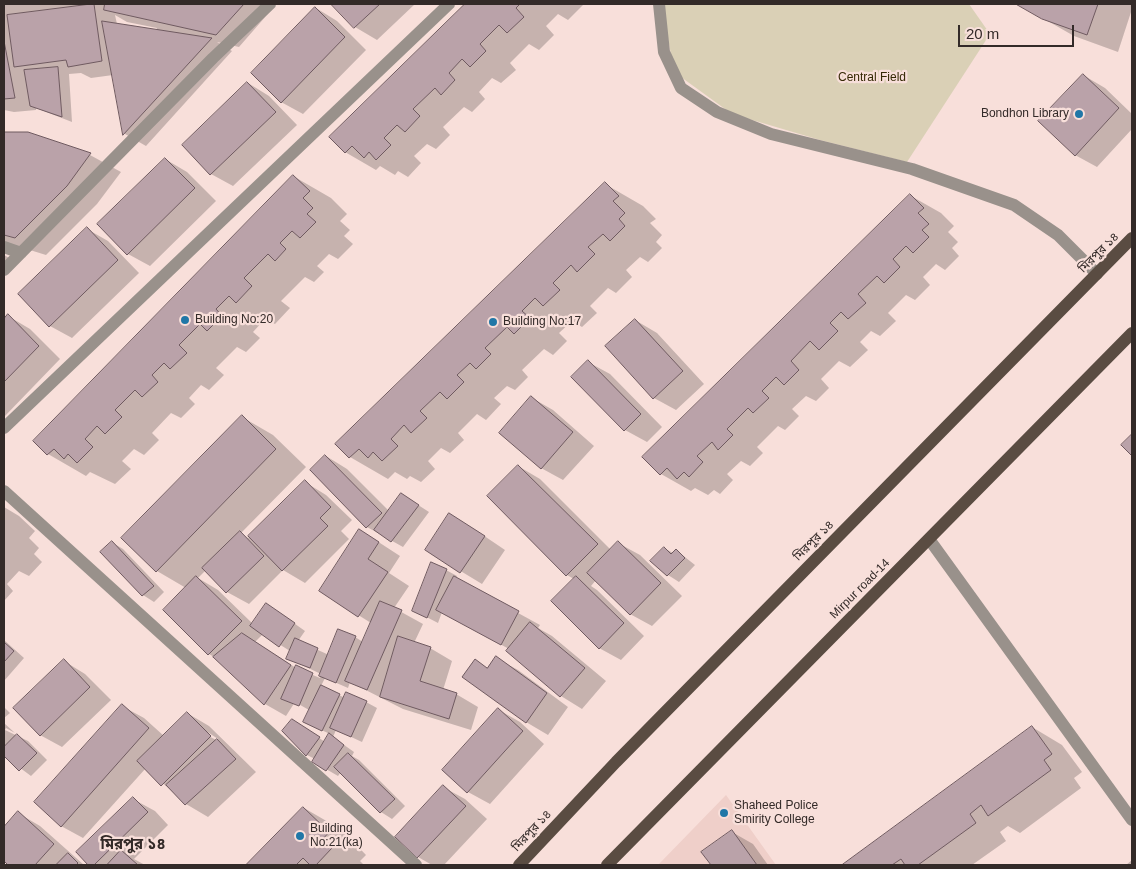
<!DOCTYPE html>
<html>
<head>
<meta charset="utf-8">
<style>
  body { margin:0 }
  #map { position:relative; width:1136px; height:869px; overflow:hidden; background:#f8dfda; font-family:Arial,sans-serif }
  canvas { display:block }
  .frame { position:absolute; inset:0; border:5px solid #332a28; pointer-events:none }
  .scale { position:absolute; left:958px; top:25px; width:116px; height:22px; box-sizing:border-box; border:2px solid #332a28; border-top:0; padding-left:6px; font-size:15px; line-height:18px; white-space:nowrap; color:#332a28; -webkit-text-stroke:4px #f8dfda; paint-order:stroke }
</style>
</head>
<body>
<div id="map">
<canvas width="1136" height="869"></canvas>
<div class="frame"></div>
<div class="scale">20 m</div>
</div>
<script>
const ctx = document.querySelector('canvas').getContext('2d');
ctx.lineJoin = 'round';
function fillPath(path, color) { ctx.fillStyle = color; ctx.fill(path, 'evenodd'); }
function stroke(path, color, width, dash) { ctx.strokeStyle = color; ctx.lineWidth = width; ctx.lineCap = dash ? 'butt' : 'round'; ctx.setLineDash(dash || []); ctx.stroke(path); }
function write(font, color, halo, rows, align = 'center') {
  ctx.font = font + ' Arial,"Noto Sans Bengali",sans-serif'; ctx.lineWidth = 4.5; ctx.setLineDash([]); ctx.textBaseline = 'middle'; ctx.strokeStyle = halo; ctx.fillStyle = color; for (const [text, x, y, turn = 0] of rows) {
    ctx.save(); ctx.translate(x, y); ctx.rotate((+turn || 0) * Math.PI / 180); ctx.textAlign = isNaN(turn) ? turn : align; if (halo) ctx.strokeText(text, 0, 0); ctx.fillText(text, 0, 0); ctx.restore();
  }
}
fillPath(new Path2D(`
  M726 795 776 865H757L731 830 701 852 711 865H658Z`), '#efcfc9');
fillPath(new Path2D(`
  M662 4H969L990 34 907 162 820 140 732 114 674 72Z`), '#dad0b6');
fillPath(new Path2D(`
  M4 4H267L273 8 239 47 217 42 232 51 146 146 125 134 113 75 91 78 81 73 69 74 72 122 36 108V110L14 112 4 110ZM115 15 127 22 157 28 156 31 117 24Z
  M333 4H415L377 40 355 27Z
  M466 4H584L568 20 558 14 546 26 554 35 539 50 529 44 510 63 516 70 501 83 492 78 479 92 485 99 472 112 464 107 443 127 450 135 436 149 427 144 414 156 421 163 408 177 398 171 395 175 380 166 376 170 345 152 331 137Z
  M1018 4H1132V9L1118 52 1074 36Z
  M316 8 337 21 366 50 303 114 281 102Z
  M1083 75 1105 88 1132 114V129L1097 167 1075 155Z
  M248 83 269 96 297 125 233 186 211 174Z
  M4 133H28L90 155 121 172 97 204 46 255 4 242Z
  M165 159 187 172 216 201 150 266 128 254Z
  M293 176 331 198 347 214 340 221 350 230 344 236 353 244 338 259 329 254 317 266 324 272 314 282 305 277 281 301 290 308 275 324 265 319 253 332 260 338 246 352 237 347 216 368 224 375 209 390 201 385 189 398 195 404 181 418 171 413 152 433 159 440 144 455 134 449 122 461 131 469 115 484 90 472 86 476 48 454 35 441Z
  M605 184 643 206 656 219 650 223 662 235 656 242 662 248 648 262 640 257 626 270 632 277 616 293 608 288 590 306 597 313 582 327 572 321 559 333 567 341 553 355 544 349 522 370 528 377 515 390 507 386 494 398 501 404 486 420 477 414 458 433 464 440 450 453 441 448 428 461 435 469 421 482 410 476 407 479 395 472 388 479 350 457Z
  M911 196 941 213 954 226 948 232 958 242 952 248 959 256 945 270 936 264 923 277 930 285 915 300 906 295 888 313 896 321 880 336 871 331 860 342 868 350 850 367 839 361 821 379 829 388 816 401 806 396 792 409 799 416 785 430 778 426 757 447 763 453 750 466 741 461 727 474 733 480 720 494 714 490 708 495 695 488 691 491 661 474Z
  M87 229 108 241 139 273 72 338 50 326Z
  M4 255 11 259 4 270Z
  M8 316 30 329 60 359 4 417V320Z
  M635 320 657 333 704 384 676 410 654 398Z
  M588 362 610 374 662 427 647 442 625 430Z
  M532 398 553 410 594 446 563 480 541 468Z
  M242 417 273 435 306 467 241 533 248 538 305 482 326 495 352 520 341 531 349 539 305 583 283 570 249 604 227 592 206 570 198 578 218 590 253 624 277 611 305 631 298 641 329 655 355 637 363 642 371 623 320 591 360 530 400 556 389 573 409 586 394 608 423 624 414 643 430 648 452 661 443 690 456 694 478 707 471 730 403 709 350 682 348 688 325 678 321 686 345 698 366 702 377 708 362 742 336 730 333 737 354 752 352 756 359 760 405 806 392 819 381 812 341 772 338 776 314 762 315 759 307 755 284 731 303 727 325 742 330 734 304 722 309 710 295 702 286 716 265 704 219 660 209 654 186 588 157 571ZM263 634 290 651 287 658 321 674 320 678 296 668 255 642Z
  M326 456 347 469 389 511 412 501 429 512 403 547 367 527 312 470Z
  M518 466 540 479 611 550 618 543 640 555 682 596 652 626 630 614 596 580 591 586 597 590 644 636 621 660 599 648 574 579 567 575 488 496Z
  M4 507 19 516 35 531 29 538 39 548 34 554 42 562 29 576 19 571 7 584 13 591 4 601Z
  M471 527 505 550 482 584 426 550Z
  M113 543 123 549 164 592 154 602 143 595 102 552Z
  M664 548 673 553 676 550 695 565 679 582 668 575 652 560Z
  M446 570 457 576 456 579 540 625 538 628 552 636 606 681 582 709 561 696 509 649 442 612 438 623 413 610Z
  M4 640 24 658 4 681Z
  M496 658 518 670 568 707 548 735 526 722 475 661 488 669Z
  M64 661 85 674 111 700 62 747 40 735Z
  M122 706 144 718 164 736 187 713 209 726 256 772 208 817 186 804 146 768 83 838 61 826ZM206 731 218 739 216 740 205 734Z
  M4 707 10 713 4 718Z
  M499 710 520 722 544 744 490 804 468 792 444 770Z
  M4 723 15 733 6 728 5 730 28 741 47 760 31 776 4 756Z
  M1032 727 1062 745 1082 772 1074 778 1081 788 1020 833 1008 826 1000 832 1006 841 972 865H844Z
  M443 787 465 799 487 819 444 865H432L418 857 397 837Z
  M133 799 155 811 168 825 134 859 145 865H90L78 852Z
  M304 808 342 830 366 855 360 861 364 865H248Z
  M18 813 40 826 84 865H10L4 859V829Z
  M732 832 753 844 768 865H712L703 852Z
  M1132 860V865H1126Z`), '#0003');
const building = new Path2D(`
  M94 4 102 61 68 67 66 60 14 67 7 15Z
  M105 4H244L216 35 104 10Z
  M331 4H380L354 28Z
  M465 4H520L516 8 524 17 507 33 499 25 480 44 486 51 470 67 462 59 449 73 455 80 441 95 435 88 413 109 420 116 405 132 397 125 384 138 391 145 376 160 369 152 364 158 352 146 345 153 329 137Z
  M1016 4H1098L1087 35 1042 19Z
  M315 7 345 37 281 103 251 73Z
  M102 21 212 38 123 135Z
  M4 41 15 98 4 99Z
  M58 67 62 117 30 106 24 70Z
  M1083 74 1119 108 1075 156 1038 121Z
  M247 82 276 112 210 175 182 145Z
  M4 132H28L91 153 67 186 15 238 4 235Z
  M165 158 195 188 127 255 97 224Z
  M293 175 310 191 303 198 313 208 307 214 316 222 300 238 292 231 280 243 286 249 275 261 268 254 244 278 252 286 236 303 229 296 216 309 222 316 207 331 200 324 179 345 187 353 170 369 164 363 152 375 158 382 142 397 135 390 115 410 122 417 105 434 97 426 85 439 93 447 77 463 68 454 64 459 54 449 47 455 33 441Z
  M605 182 619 196 613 201 625 213 619 219 625 226 610 241 603 234 588 247 595 254 577 272 571 265 553 283 560 290 543 306 535 298 522 311 530 318 514 334 507 327 485 348 491 354 476 369 470 363 457 375 464 382 447 399 440 392 420 411 427 418 411 433 404 425 391 439 398 446 382 461 373 452 368 458 359 449 349 458 335 444Z
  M910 194 924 208 918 213 929 224 922 230 929 237 913 253 906 246 893 259 900 267 884 283 877 276 858 294 866 303 848 319 841 312 830 323 838 331 819 350 810 341 791 361 799 370 784 385 776 377 762 391 769 398 753 413 748 408 727 429 733 435 718 450 712 442 697 456 703 462 689 477 684 472 677 479 667 468 660 475 642 457Z
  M87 227 118 260 49 327 18 294Z
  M8 314 39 346 4 382V319Z
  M635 319 683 371 653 399 605 346Z
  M588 360 641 414 624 431 571 377Z
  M531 396 573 432 541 469 499 433Z
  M242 415 276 449 156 572 121 538Z
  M1132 434V456L1121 445Z
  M325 455 382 513 366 528 310 470Z
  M518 465 598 544 566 576 487 496Z
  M305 480 331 507 320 518 328 526 282 571 248 536Z
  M401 493 419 505 391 542 374 530Z
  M449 513 485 536 460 573 425 550Z
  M359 529 379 542 368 559 388 572 358 617 319 591Z
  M240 531 264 556 226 593 202 568Z
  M112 541 154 586 142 596 100 552Z
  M618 541 661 583 630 615 587 573Z
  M664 547 671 554 676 549 685 558 667 576 650 561Z
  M431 562 447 569 427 618 412 611Z
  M196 576 242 621 208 655 163 610Z
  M454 576 519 611 501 645 436 610Z
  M576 576 624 623 599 649 551 601Z
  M380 601 402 610 367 690 345 681Z
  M266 603 295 623 279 647 250 626Z
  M530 622 585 668 560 697 506 651Z
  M338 629 356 636 336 683 319 676Z
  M242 633 291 665 264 705 213 657Z
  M398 636 431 647 420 681 457 693 449 719 380 697Z
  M295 638 318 648 310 668 286 659Z
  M4 642 14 651 4 662Z
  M496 656 547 693 526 723 462 677 475 659 487 668Z
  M64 659 90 687 40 736 13 708Z
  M296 665 313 673 299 706 281 699Z
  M321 685 340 694 322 731 303 722Z
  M346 692 367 701 351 737 330 728Z
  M122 704 149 728 61 827 34 802Z
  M498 708 523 731 467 793 442 770Z
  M187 712 211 736 161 786 137 761Z
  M292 719 320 737 306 756 282 731Z
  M1032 726 1052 754 1044 760 1051 770 988 816 981 805 970 814 976 823 918 865H905L901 859 892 865H842Z
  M329 733 344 745 326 771 312 762Z
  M17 734 37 753 19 771 4 756V747Z
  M217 739 236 759 185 805 166 785Z
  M348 753 395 799 380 813 334 767Z
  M443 785 466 806 417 858 395 837Z
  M133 797 148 812 94 865H88L76 852Z
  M303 807 329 832 323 839 332 848 316 865H310L303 858 296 865H246Z
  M18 811 54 844 35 865H8L4 861V827Z
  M732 830 757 865H711L701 852Z
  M121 850 138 865H107Z
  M68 853 78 863 76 865H56Z`);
fillPath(building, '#baa2a9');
stroke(building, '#6f5a60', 1);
stroke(new Path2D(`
  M659 4 664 52 681 88 717 112 771 134 912 169 1014 205 1058 235 1097 274
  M4 247 21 253
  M4 270 213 58 270 4
  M4 428 449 4
  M4 491 416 865
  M929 539 1132 820`), '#99918b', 12);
stroke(new Path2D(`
  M519 865 616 762 1132 238
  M607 865 1132 333`), '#5a4c42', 12);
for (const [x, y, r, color] of [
  [1079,114,5,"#2077a7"],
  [185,320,5,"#2077a7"],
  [493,322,5,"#2077a7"],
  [724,813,5,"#2077a7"],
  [300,836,5,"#2077a7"]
]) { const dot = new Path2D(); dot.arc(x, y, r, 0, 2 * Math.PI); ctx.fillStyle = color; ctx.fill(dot); stroke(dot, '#f8dfda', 2); }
write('12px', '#352905', '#f8dfda', [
  ["Central Field",872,78]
]);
write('12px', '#332a28', '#f8dfda', [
  ["Bondhon Library",1069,114,"right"],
  ["Building No:20",195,320],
  ["Building No:17",503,322],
  ["Shaheed Police",734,806],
  ["Smirity College",734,820],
  ["Building",310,829],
  ["No:21(ka)",310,843]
], 'left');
write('12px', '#332a28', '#f8dfda', [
  ["মিরপুর ১৪",1099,253,-45],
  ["মিরপুর ১৪",814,541,-45],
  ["Mirpur road-14",860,589,-45],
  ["মিরপুর ১৪",532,831,-47]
]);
write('bold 15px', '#332a28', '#f8dfda', [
  ["মিরপুর ১৪",133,845]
]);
</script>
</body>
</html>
